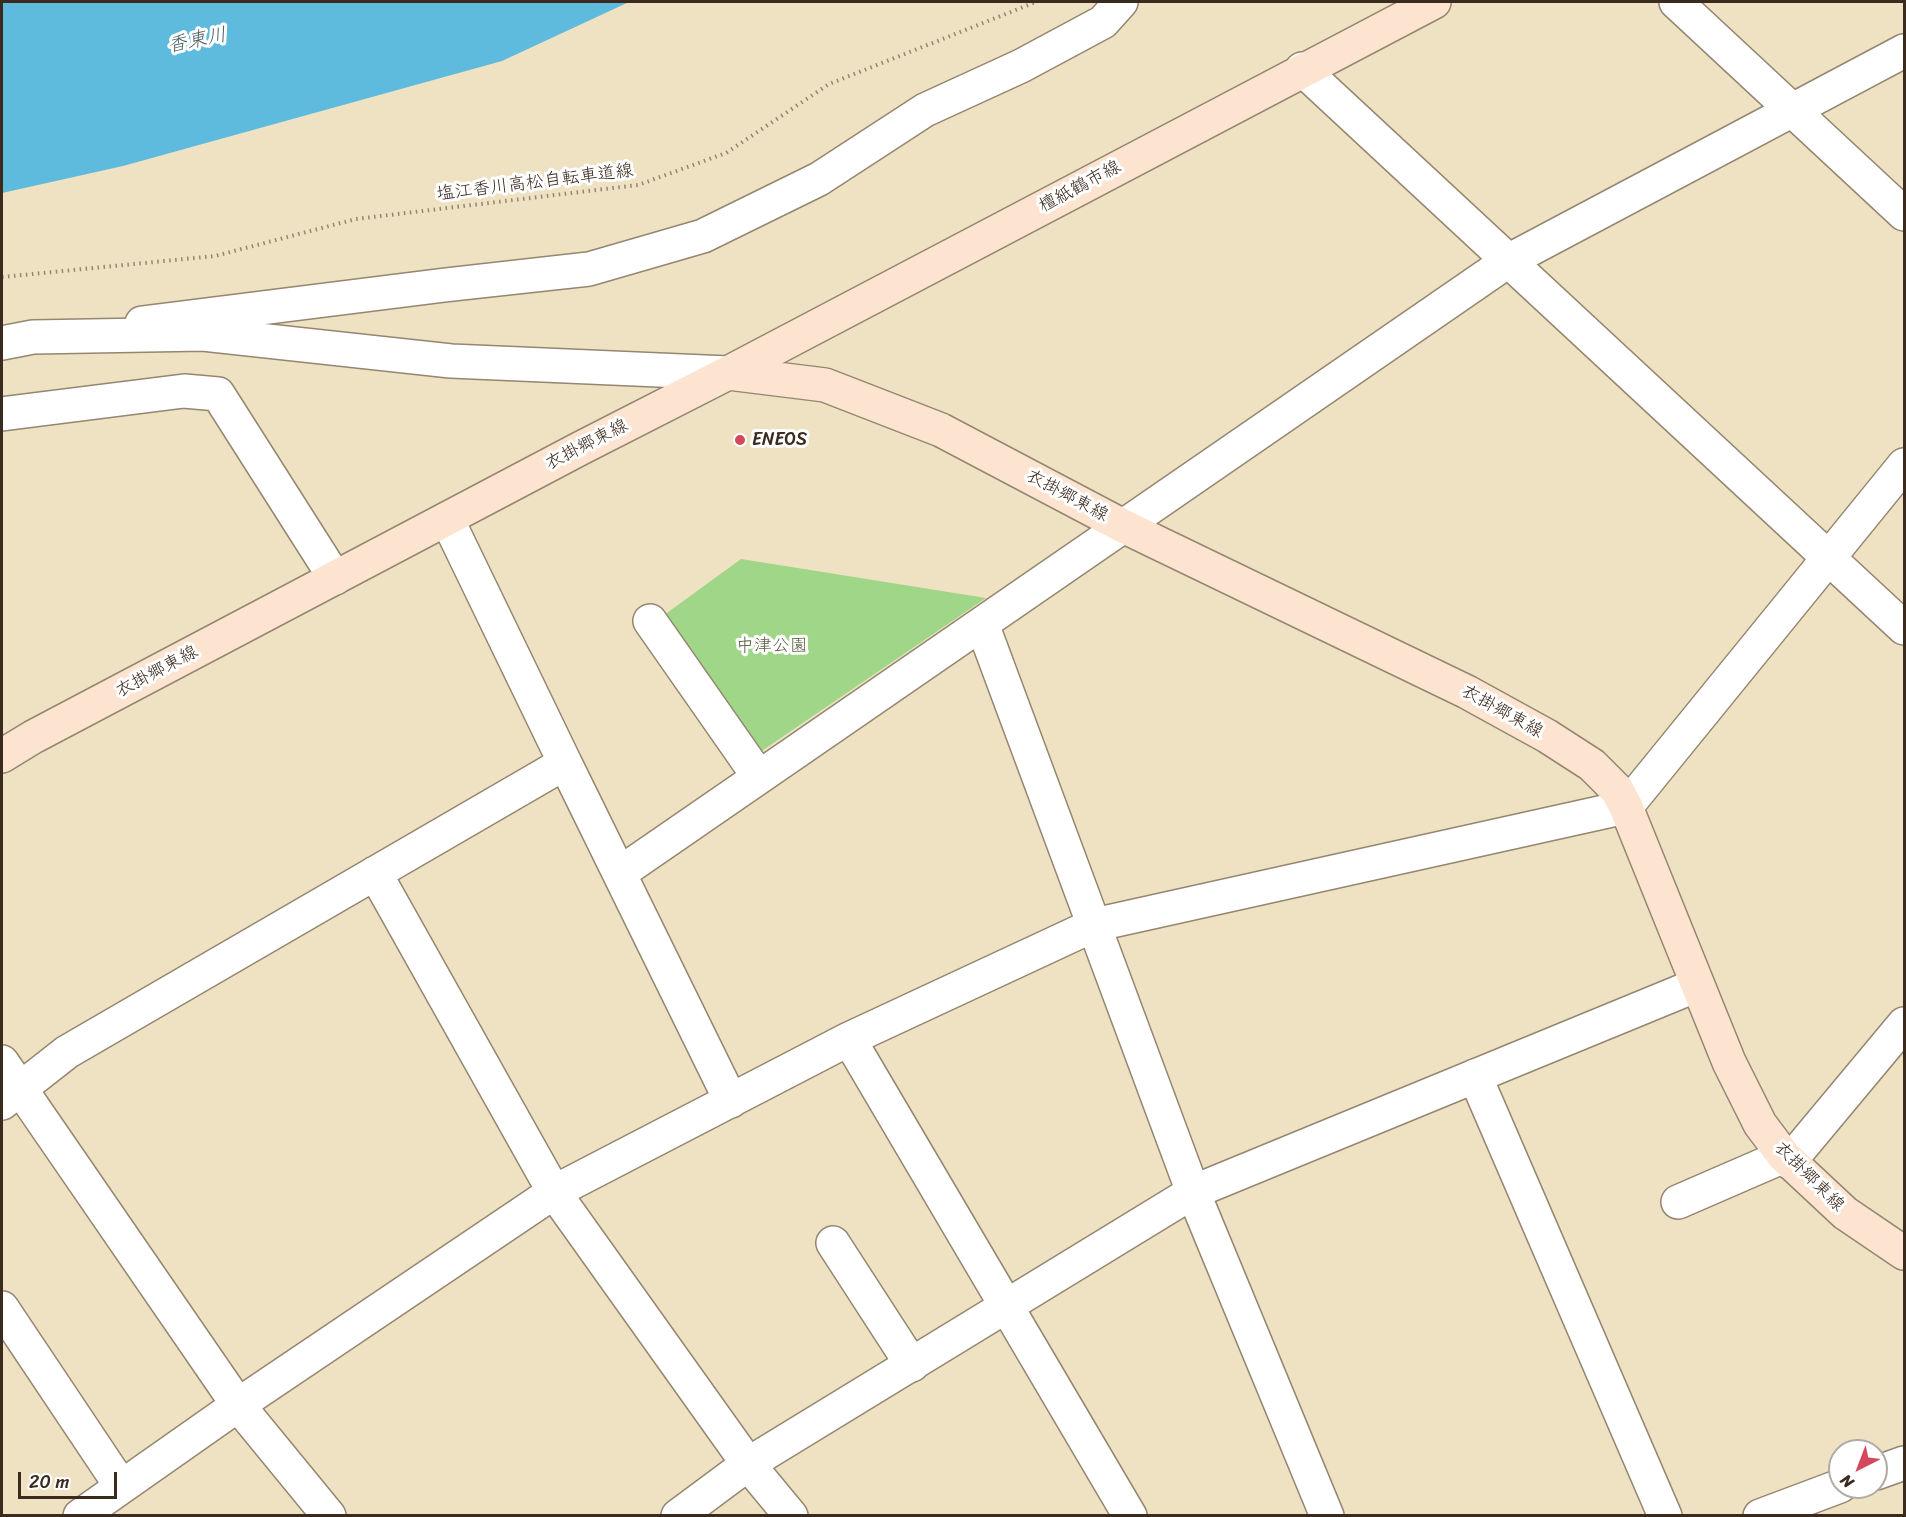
<!DOCTYPE html>
<html>
<head>
<meta charset="utf-8">
<style>
  body { margin:0 }
  #map { position:relative; width:1906px; height:1517px; overflow:hidden; background:#eee2c3; font-family:Sriracha,sans-serif }
  canvas { display:block }
  .frame { position:absolute; inset:0; border:3px solid #3b2a1e; pointer-events:none }
  .north { position:absolute; left:1828px; top:1439px; width:60px; height:60px; box-sizing:border-box; background:#fff; border:2px solid #b1aaa5; border-radius:50%; rotate:222deg; font-size:16px; font-weight:700; line-height:24px; text-align:center; color:#3b2a1e }
  .north::after { content:''; display:block; margin:auto; width:21px; height:27px; background:#d1495b; clip-path:polygon(50% 0,100% 100%,50% 72%,0 100%) }
  .scale { position:absolute; left:18px; top:1472px; width:99px; height:27px; box-sizing:border-box; border:3px solid #3b2a1e; border-top:0; padding-left:8px; font-size:18px; line-height:21px; white-space:nowrap; color:#3b2a1e; -webkit-text-stroke:4px #fff; paint-order:stroke }
</style>
</head>
<body>
<div id="map">
<canvas width="1906" height="1517"></canvas>
<div class="frame"></div>
<div class="north">N</div>
<div class="scale">20 m</div>
</div>
<script>
const ctx = document.querySelector('canvas').getContext('2d');
ctx.lineJoin = 'round';
function fillPath(path, color) { ctx.fillStyle = color; ctx.fill(path, 'evenodd'); }
function stroke(path, color, width, dash) { ctx.strokeStyle = color; ctx.lineWidth = width; ctx.lineCap = dash ? 'butt' : 'round'; ctx.setLineDash(dash || []); ctx.stroke(path); }
function write(font, color, halo, rows, align = 'center') {
  ctx.font = font + ' Sriracha,"Klee One",sans-serif'; ctx.lineWidth = 6; ctx.setLineDash([]); ctx.textBaseline = 'middle'; ctx.strokeStyle = halo; ctx.fillStyle = color; for (const [text, x, y, turn = 0] of rows) {
    ctx.save(); ctx.translate(x, y); ctx.rotate((+turn || 0) * Math.PI / 180); ctx.textAlign = isNaN(turn) ? turn : align; if (halo) ctx.strokeText(text, 0, 0); ctx.fillText(text, 0, 0); ctx.restore();
  }
}
fillPath(new Path2D(`
  M741 559 986 598 750 759 656 621Z`), '#a0d687');
fillPath(new Path2D(`
  M2 2H629L502 61 123 166 2 193Z`), '#5fbbdd');
const minor = new Path2D(`
  M1676 2 1904 214
  M1302 69 1904 628
  M142 323 445 285 589 269 703 236 819 179 925 110 1021 66 1103 22 1121 2
  M2 414 184 391 218 394 335 578
  M447 519 565 763
  M650 621 759 777
  M982 624 1193 1192 1327 1516
  M375 873 554 1192 748 1464 791 1516
  M620 873 1508 261 1904 51
  M849 1039 1130 1516
  M2 1062 238 1405 329 1516
  M1475 1076 1665 1516
  M2 1103 67 1052 565 763 731 1101
  M1789 1162 1904 1024
  M1678 1202 1784 1156
  M833 1243 912 1365
  M2 1308 121 1486
  M1876 1473 1904 1463
  M80 1516 238 1405 554 1192 849 1039 1094 925 1626 807 1904 465
  M1760 1516 1840 1486`);
const tertiary = new Path2D(`
  M2 343 33 337 203 334 451 361 728 373
  M678 1516 748 1464 1193 1192 1697 985`);
const secondary = new Path2D(`
  M728 373 825 385 941 430 1123 526 1467 692 1547 736 1592 765 1617 790 1626 807 1729 1062 1760 1124 1784 1156 1845 1213 1904 1253
  M2 756 33 737 581 448 728 373 1434 2`);
stroke(minor, '#948670', 36);
stroke(tertiary, '#948670', 36);
stroke(secondary, '#948670', 36);
stroke(new Path2D(`
  M2 277 215 256 356 219 638 185 726 153 829 84 1036 2`), '#948670', 4, [1.5, 4.5]);
stroke(minor, '#fff', 33);
stroke(tertiary, '#fff', 33);
stroke(secondary, '#fde4d0', 33);
for (const [x, y, r, color] of [
  [740,440,6,"#d1495b"]
]) { const dot = new Path2D(); dot.arc(x, y, r, 0, 2 * Math.PI); ctx.fillStyle = color; ctx.fill(dot); stroke(dot, '#fff', 2); }
write('18px', '#3b2a1e', '#fff', [
  ["塩江香川高松自転車道線",535,183,-7],
  ["檀紙鶴市線",1080,187,-28],
  ["衣掛郷東線",587,445,-27],
  ["衣掛郷東線",1067,496,28],
  ["衣掛郷東線",157,672,-28],
  ["衣掛郷東線",1502,712,29],
  ["衣掛郷東線",1809,1177,45]
]);
write('18px', '#3b2a1e', '#fff', [
  ["ENEOS",752,440]
], 'left');
write('18px', '#595e3e', '#fff', [
  ["中津公園",772,646]
]);
write('italic 20px', '#485d61', '#fff', [
  ["香東川",197,41,-11]
]);
</script>
</body>
</html>
